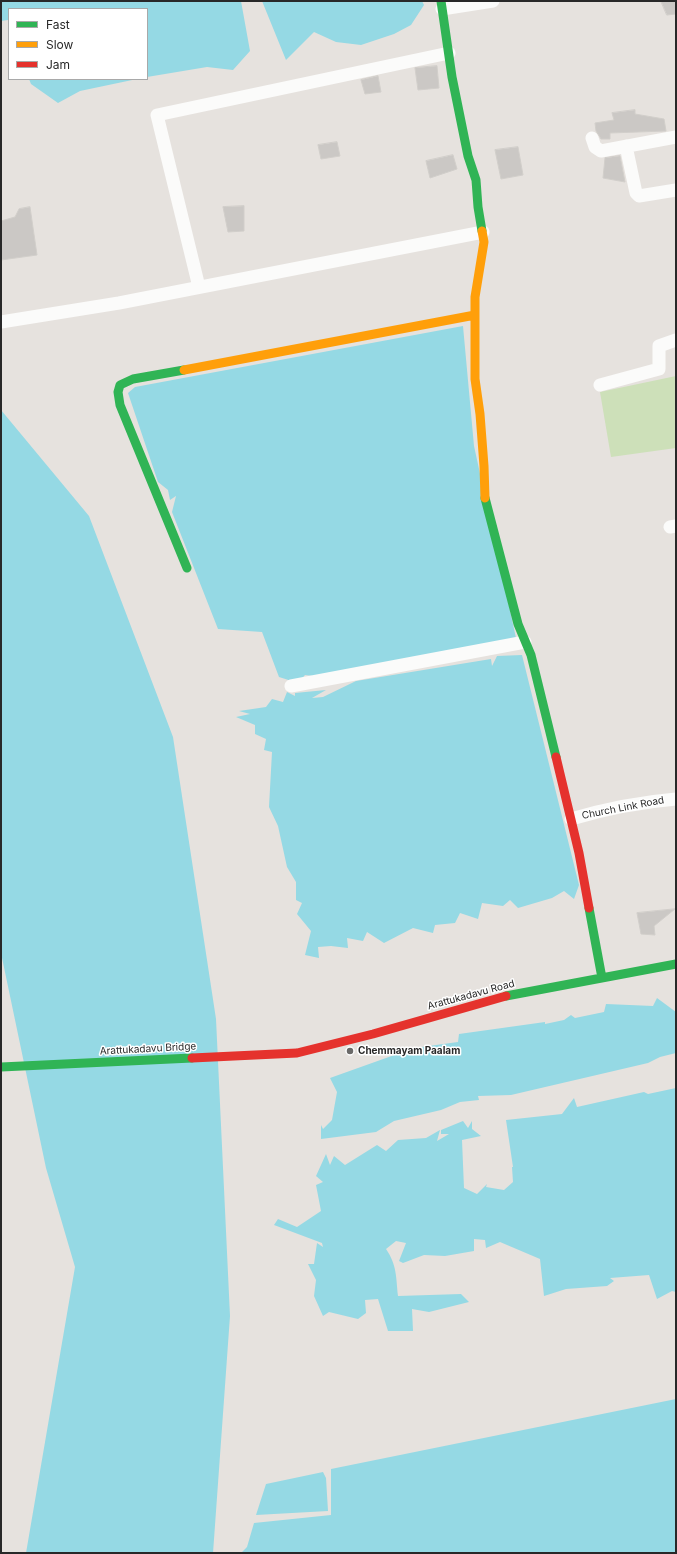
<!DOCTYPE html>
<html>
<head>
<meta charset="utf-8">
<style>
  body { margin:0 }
  #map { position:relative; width:677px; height:1554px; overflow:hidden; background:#e6e2de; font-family:Inter,sans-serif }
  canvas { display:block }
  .frame { position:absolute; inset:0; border:2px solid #282828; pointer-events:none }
  .legend { position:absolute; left:8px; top:8px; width:140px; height:72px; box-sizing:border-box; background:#fff; border:1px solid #a9a9a9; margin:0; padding:5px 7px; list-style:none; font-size:12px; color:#282828 }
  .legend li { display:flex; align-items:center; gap:8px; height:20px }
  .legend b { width:20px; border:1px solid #a9a9a9 }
</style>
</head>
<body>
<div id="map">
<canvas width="677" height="1554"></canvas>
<div class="frame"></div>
<ul class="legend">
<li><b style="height:5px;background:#30b455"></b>Fast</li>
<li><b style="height:5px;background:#ff9f0a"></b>Slow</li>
<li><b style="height:5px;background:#e5322d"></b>Jam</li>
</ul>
</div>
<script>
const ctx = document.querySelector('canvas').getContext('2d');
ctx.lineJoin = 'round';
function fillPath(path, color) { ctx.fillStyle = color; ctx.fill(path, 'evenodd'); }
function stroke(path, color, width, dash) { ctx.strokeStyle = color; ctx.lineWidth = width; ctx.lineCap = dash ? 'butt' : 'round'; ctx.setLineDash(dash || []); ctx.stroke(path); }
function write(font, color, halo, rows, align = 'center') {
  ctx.font = font + ' Inter,sans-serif'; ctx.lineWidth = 3; ctx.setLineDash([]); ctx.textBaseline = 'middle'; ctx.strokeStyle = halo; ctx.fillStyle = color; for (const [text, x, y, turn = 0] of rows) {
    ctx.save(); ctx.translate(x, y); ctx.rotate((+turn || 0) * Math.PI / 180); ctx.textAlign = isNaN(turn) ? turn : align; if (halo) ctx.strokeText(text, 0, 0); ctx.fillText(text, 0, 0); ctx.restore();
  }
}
fillPath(new Path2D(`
  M676 376V448L611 457 600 392Z`), '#cde0b9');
fillPath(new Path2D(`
  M1 1H241L250 51 233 70 207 67 147 77V9H9V22L8 20 1 21Z
  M262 1H422L424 5 411 25 394 34 361 45 336 42 314 32 286 60Z
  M29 79H137L80 91 58 103 31 84Z
  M463 326 474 446 516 638 329 678 305 675 298 683 279 677 262 632 218 629 172 512 176 496 170 500 168 490 158 482 128 393 135 387Z
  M1 410 89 516 173 737 216 1019 230 1316 213 1553H26L75 1267 46 1168 1 953Z
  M522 655 579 885 574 899 564 891 552 898 518 908 510 900 503 906 482 903 478 919 460 913 455 923 435 925 433 933 413 928 384 943 367 932 363 941 347 938 348 948 331 946 318 947 319 958 305 955 311 931 297 914 302 903 296 900V882L287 867 278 826 269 807 272 752 264 750 266 739 255 734V725L236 717 250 714 239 711 266 707 272 699 283 702 287 692 295 696V693L326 690 312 698 323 697 356 681 491 659 492 666 497 656Z
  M657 998 676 1012V1053L660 1057 648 1063 511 1095 478 1096 479 1100 460 1102 441 1110 394 1121 376 1132 321 1139V1125L323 1129 332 1120 337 1092 330 1078 414 1048 458 1042 459 1034 545 1022V1024L564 1020 571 1015 575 1018 604 1012 606 1004 653 1006Z
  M676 1088V1292L672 1291 657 1299 649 1275 610 1278 614 1281 607 1286 566 1289 544 1296 540 1259 500 1242 486 1248 485 1240 474 1239V1251L445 1256 424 1255 403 1263 399 1261 406 1243 396 1241 386 1249C397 1265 396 1277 398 1296L461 1294 469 1302 429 1312 412 1309 413 1331H388L378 1299 365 1300 366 1313 358 1319 329 1312 323 1316 314 1296 316 1280 308 1264H314L317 1243 323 1247 322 1243 274 1225 278 1219 297 1227 321 1211 316 1185 323 1182 316 1176 326 1154 330 1165 334 1156 345 1165 377 1145 386 1151 398 1140 426 1138 440 1130 437 1141 449 1134H441V1130L463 1121 468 1128 472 1121V1129L481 1136 462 1140 464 1188 477 1194 487 1184 486 1187 504 1190 513 1182 512 1167H513L506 1120 562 1114 574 1098 577 1107 644 1092 648 1094Z
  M676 1399V1553H241L247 1547 254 1523 331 1515V1469Z
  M323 1472 326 1478 328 1511 256 1515 266 1484Z`), '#95d9e4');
const building = new Path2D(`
  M661 1H676V14L667 15Z
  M437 66 439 88 418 90 415 68Z
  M378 76 381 92 365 94 361 80Z
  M635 110V114L664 119 666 131 610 133V139H601L596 131 595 123 614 120 612 113Z
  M337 142 340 156 321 159 318 145Z
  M518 147 523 175 501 179 495 150Z
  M453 155 457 169 430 178 426 161Z
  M620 156 625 182 603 178 605 158Z
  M244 206V231L228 232 223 207Z
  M30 207 37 255 1 260V221L15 217 19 209Z
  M675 909 654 926 655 935 641 934 637 913Z`);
fillPath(building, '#cbc8c5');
stroke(building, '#d1ceca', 1);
stroke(new Path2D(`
  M442 9 493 1
  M592 138 595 147 601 151 676 137
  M626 146 636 193 639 196 676 190
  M199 287 157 115 449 53
  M1 322 119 303 483 232
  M600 385 659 369V346L676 340
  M670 527 676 526
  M291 686 525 642
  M571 819C605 809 641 802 676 799`), '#fbfbfa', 13);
stroke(new Path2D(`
  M441 1 452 77 468 156 476 180 478 207 482 231
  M184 370 133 379 120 385 118 392 120 405 187 568
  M485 498 518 624 531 655 556 757
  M589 908 602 978
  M506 996 676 964
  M1 1067 192 1058`), '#30b455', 9);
stroke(new Path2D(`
  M482 231 484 242 475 297V379L480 414 484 466 485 498
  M184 370 475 315`), '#ff9f0a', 9);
stroke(new Path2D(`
  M556 757 579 853 589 908
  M192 1058 297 1053 373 1034 506 996`), '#e5322d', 9);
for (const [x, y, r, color] of [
  [350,1051,4,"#6a6968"]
]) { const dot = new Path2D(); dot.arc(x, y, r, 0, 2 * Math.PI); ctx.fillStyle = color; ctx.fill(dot); stroke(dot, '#fff', 1.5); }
write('10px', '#282828', '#fff', [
  ["Church Link Road",623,808,-11],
  ["Arattukadavu Road",471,995,-15],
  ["Arattukadavu Bridge",148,1049,-3]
]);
write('bold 10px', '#282828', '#fff', [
  ["Chemmayam Paalam",358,1051]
], 'left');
</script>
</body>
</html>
